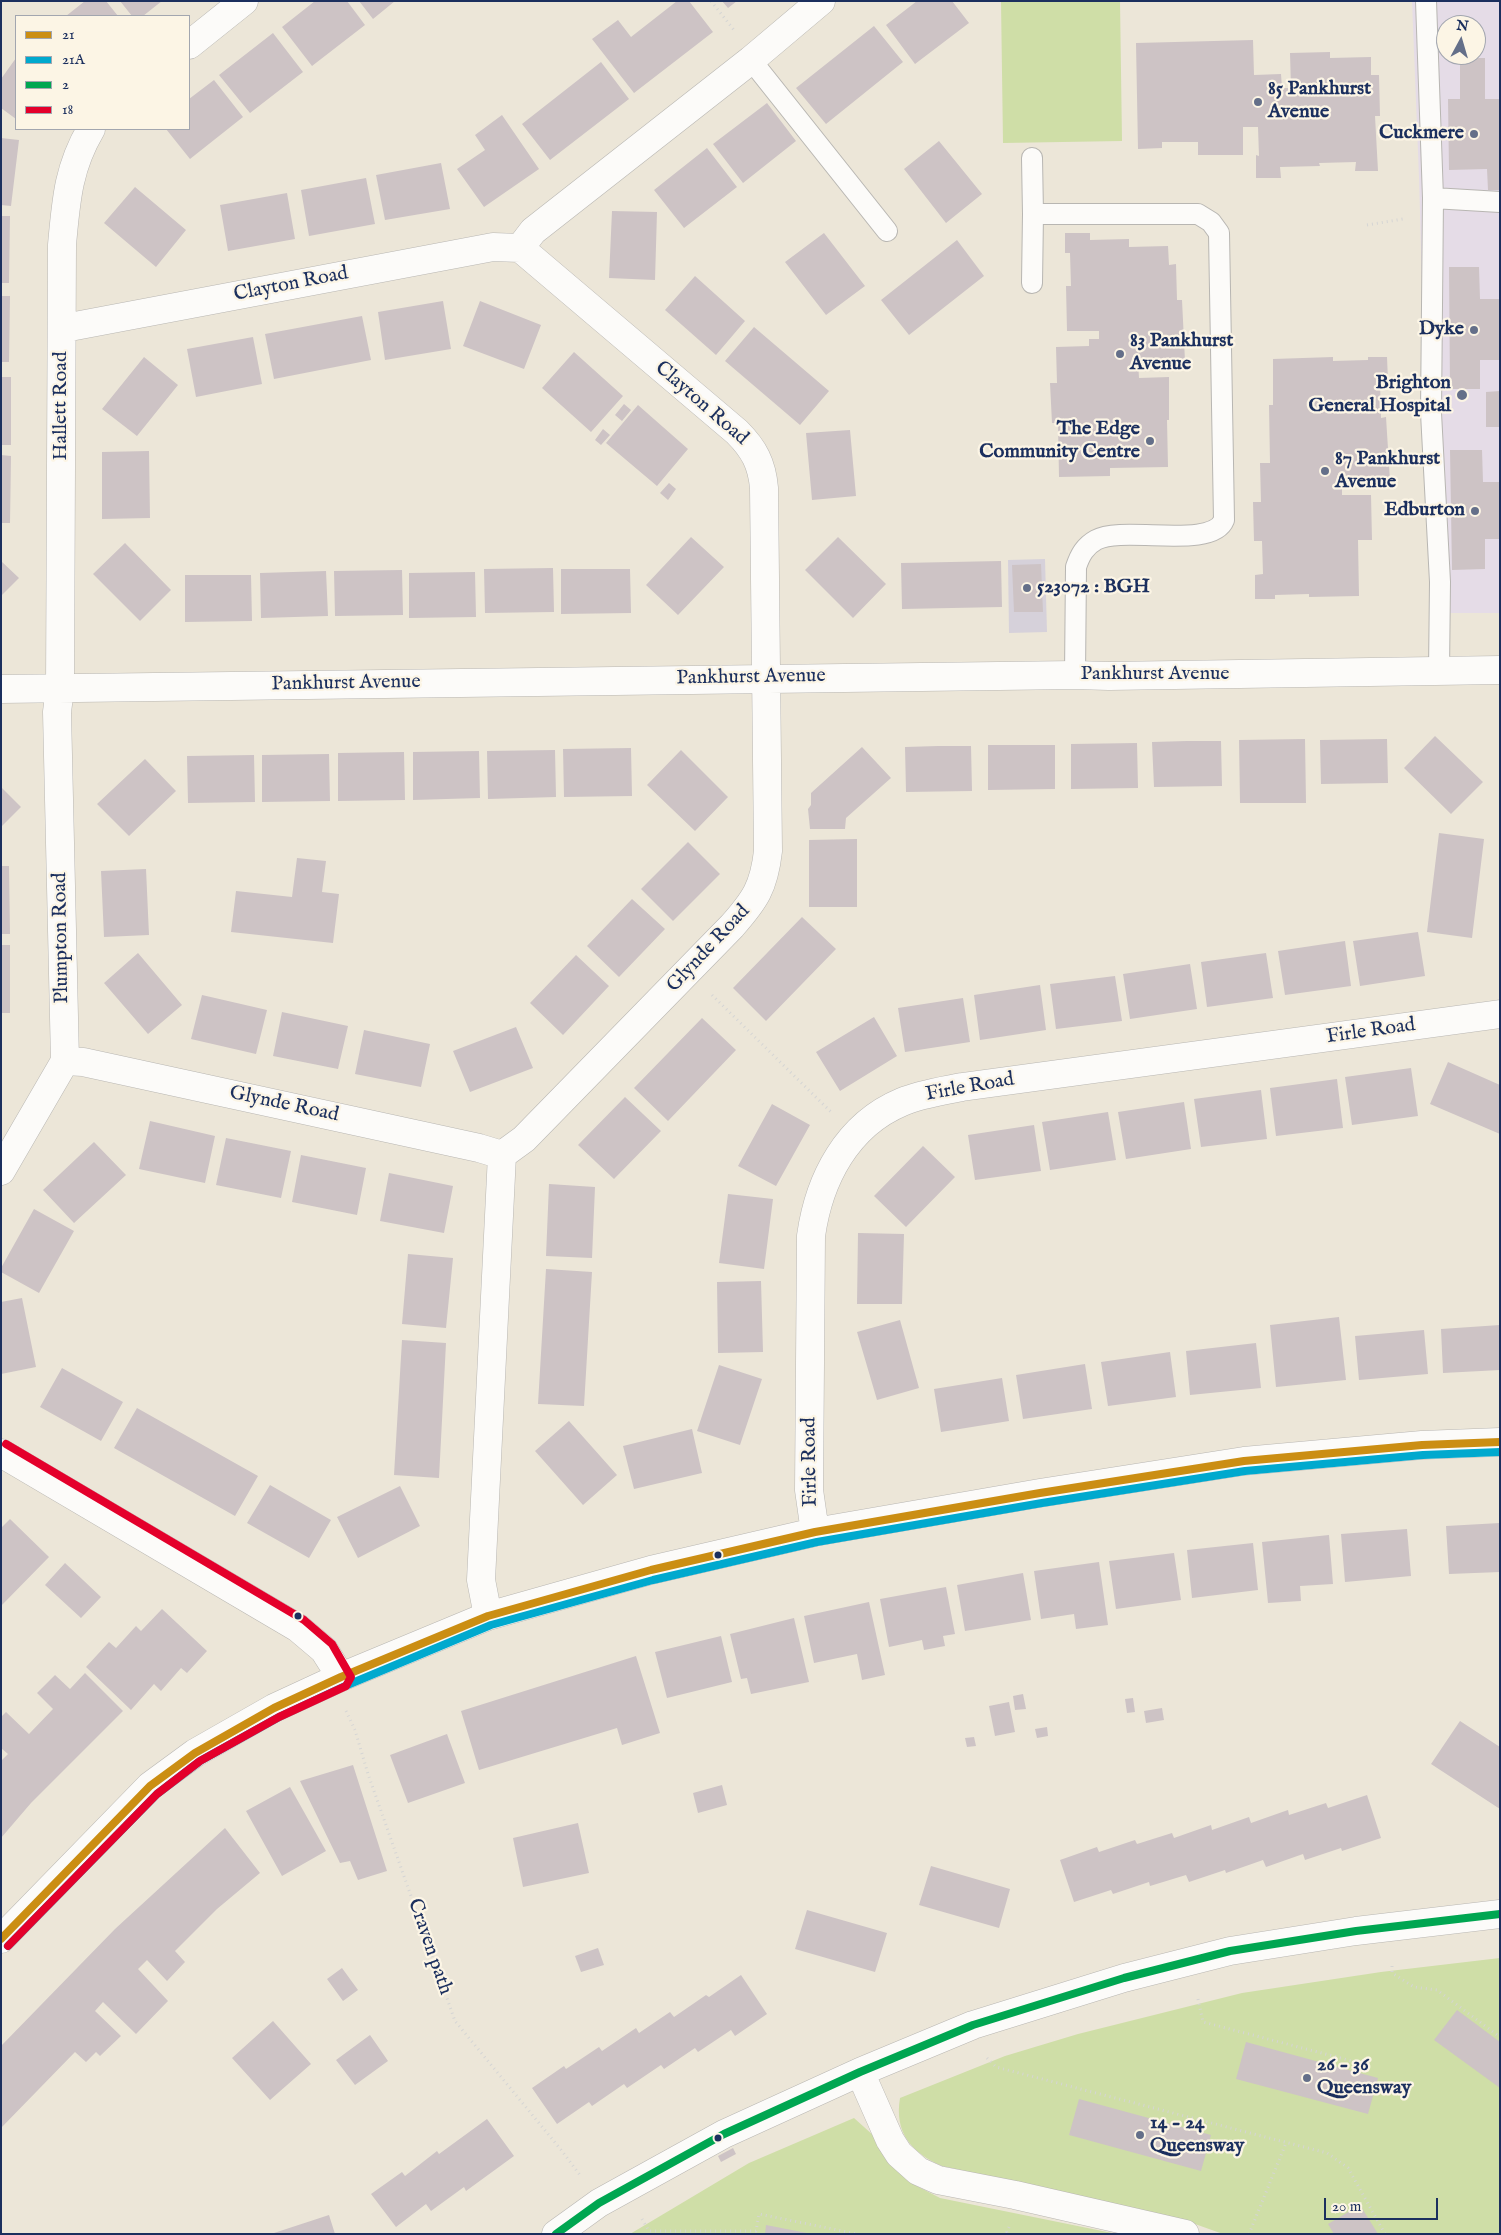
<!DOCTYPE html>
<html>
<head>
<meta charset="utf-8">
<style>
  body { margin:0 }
  #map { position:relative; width:1501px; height:2235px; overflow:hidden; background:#ece6d8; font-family:"IM FELL English",serif }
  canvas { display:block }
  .frame { position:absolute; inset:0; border:2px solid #1b2f5e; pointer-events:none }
  .legend { position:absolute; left:15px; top:15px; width:175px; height:115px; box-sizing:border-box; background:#fcf5e5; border:1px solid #a2a6af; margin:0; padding:6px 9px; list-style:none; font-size:15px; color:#1b2f5e }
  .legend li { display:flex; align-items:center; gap:10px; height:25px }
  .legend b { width:25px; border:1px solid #a2a6af }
  .north { position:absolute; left:1436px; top:15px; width:50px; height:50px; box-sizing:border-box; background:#fcf5e5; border:1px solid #a2a6af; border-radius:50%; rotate:6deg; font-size:14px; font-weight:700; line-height:20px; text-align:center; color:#1b2f5e }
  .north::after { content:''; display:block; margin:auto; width:18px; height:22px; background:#646f89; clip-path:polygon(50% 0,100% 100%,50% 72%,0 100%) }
  .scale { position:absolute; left:1324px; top:2198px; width:114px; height:22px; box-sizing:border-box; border:2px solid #1b2f5e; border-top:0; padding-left:6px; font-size:15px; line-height:18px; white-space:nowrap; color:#1b2f5e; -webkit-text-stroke:4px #fcf5e5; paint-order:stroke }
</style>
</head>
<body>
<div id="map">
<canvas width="1501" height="2235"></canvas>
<div class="frame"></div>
<ul class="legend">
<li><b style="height:6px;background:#cb8e13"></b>21</li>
<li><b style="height:6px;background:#00a9ce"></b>21A</li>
<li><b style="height:6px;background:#00a651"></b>2</li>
<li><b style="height:6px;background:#e4002b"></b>18</li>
</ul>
<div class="north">N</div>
<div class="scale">20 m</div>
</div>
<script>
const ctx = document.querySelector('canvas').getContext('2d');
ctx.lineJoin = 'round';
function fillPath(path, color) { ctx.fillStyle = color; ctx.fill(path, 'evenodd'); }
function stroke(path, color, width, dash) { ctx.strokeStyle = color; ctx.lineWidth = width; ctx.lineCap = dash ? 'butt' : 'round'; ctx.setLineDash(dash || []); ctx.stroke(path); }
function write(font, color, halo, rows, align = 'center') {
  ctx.font = font + ' "IM FELL English",serif'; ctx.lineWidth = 4.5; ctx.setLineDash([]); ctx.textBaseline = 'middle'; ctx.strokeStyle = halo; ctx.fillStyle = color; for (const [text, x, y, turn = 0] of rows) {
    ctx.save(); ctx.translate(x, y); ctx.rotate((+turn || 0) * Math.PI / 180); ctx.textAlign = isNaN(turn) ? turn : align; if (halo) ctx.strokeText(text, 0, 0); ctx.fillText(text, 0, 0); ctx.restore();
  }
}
fillPath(new Path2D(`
  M1412 1H1500V613H1431L1419 177ZM1446 25H1476V55H1446Z`), '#e5dce7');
fillPath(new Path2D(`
  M1045 559 1047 632 1009 633 1008 560Z`), '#d6d1da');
fillPath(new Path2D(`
  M1001 1H1120L1122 141 1003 143Z
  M1500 1958V2234H1223L1181 2219 942 2166C912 2153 894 2133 900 2098L1005 2056 1078 2034 1242 1993 1381 1972Z
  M854 2118 874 2136 893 2166 911 2183 940 2198 1117 2234H630L749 2163Z`), '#cfdea7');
fillPath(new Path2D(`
  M85 1H106L118 16H66Z
  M120 1H162L143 16H132Z
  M315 1H347L365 25 312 66 282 27Z
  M359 1H395L373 19Z
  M677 1H689L713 32 634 93 592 39 618 20 631 37Z
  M722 1H737L728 8Z
  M917 1H952L969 23 915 64 886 25Z
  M874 26 903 62 826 124 796 88Z
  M273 33 303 72 250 113 219 75Z
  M1253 40 1254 75 1281 74 1282 88H1291L1290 53 1330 52V58L1371 57V75H1379L1380 116H1375L1378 171H1355L1356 162 1319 163 1320 166 1280 167 1281 178H1256V155L1259 156 1258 127H1243V155H1198V142H1162V148L1138 149 1136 43Z
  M16 58V119L1 108V79Z
  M1460 58H1485V99H1500V190H1488L1487 169 1449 170 1448 99H1460Z
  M601 62 629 99 550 160 522 124Z
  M214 80 243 117 190 159 166 129H189V99Z
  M767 103 796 141 743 183 713 144Z
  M502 115 539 169 484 207 457 169 485 150 475 135Z
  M1 138 19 140 11 206 1 205Z
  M939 141 982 194 946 223 904 169Z
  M707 148 737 187 684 228 654 190Z
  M441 163 450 209 385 220 376 175Z
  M366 178 375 224 309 236 301 190Z
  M135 187 186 230 156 267 104 223Z
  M287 193 295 239 228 251 220 205Z
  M612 211 657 212 655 280 609 278Z
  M1 216H10L9 283H1Z
  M824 233 865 286 826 315 785 262Z
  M1065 233H1090V240L1129 239V247L1168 246 1169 265 1176 264 1177 300H1182L1185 361 1138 362 1139 378 1169 377V420H1167L1168 467 1110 468V476L1059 477 1058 423H1052L1050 383H1057L1056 347 1089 346V339H1099V331H1067L1066 286H1071L1070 253H1065Z
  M957 240 984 276 909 335 881 300Z
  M1449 267H1479L1480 299H1500V360H1480V389H1450Z
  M695 276 745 321 716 355 665 310Z
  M1 296H10L9 362H1Z
  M443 301 451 349 385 360 378 312Z
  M480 301 541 325 524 369 463 346Z
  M362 316 371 360 274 379 265 334Z
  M754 327 829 391 800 425 725 361Z
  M253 337 262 384 196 397 187 349Z
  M574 352 623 396 591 432 542 388Z
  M144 357 178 385 137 436 102 409Z
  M1333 357V361L1368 360V357H1387L1388 381 1380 382 1381 418 1386 417 1390 481 1376 482V479H1342V495H1371L1372 540H1358L1359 596 1309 597V594L1275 595V599H1255V575L1263 574 1262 541H1254L1253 502H1261L1260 463H1270L1269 405H1273V359Z
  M1 377H11V445H1Z
  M1500 391V427H1486V392Z
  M624 404 631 410 622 421 615 415Z
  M638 405 688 449 657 486 606 443Z
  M603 429 610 435 601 445 595 440Z
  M850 430 856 496 812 500 806 433Z
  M1450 450H1482L1483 482H1500V539H1485V569L1452 570Z
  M149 451 150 518 102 519V452Z
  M1 455 11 456 10 523H1Z
  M669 483 676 489 668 500 660 493Z
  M691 537 724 567 678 615 646 585Z
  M838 537 886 584 853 618 805 570Z
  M125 543 171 590 140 621 93 574Z
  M1 561 19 578 1 596Z
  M1001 561 1002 607 902 609 901 563Z
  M1041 564 1043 612H1014L1012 565Z
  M553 568 554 612 485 613 484 569Z
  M561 569H630L631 613 561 614Z
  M402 570 403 615 335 616 334 571Z
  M326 571 328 616 261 618 260 573Z
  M475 572 476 617 409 618V573Z
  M185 575H251L252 621 185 622Z
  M1435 736 1483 782 1451 814 1404 768Z
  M1305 739 1306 803H1240L1239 740Z
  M1387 739 1388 783 1321 784 1320 740Z
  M1187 741H1221L1222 786 1154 787 1152 742Z
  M1137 743 1138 788 1071 789V744Z
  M988 745H1055V789L988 790Z
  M938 746H971L972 791 906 792 905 747Z
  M862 747 891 778 846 818 845 829H810L808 809 811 805V793Z
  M631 748 632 796 564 797 563 749Z
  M555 750 556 797 488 799 487 751Z
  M681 750 728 797 695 831 647 785Z
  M479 751 480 798 413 800V752Z
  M404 752 405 800 338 801V753Z
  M329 754 330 801 262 802V755Z
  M254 755 255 802 188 803 187 756Z
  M145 759 176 791 129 836 97 804Z
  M1 787 21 807 1 827Z
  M1439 833 1484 839 1472 938 1427 932Z
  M857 839V907H809V840Z
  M688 842 720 874 673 921 641 889Z
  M297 858 326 861 322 892 339 894 333 943 231 932 236 891 292 897Z
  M1 866H9L10 934H1Z
  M146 869 149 935 104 937 101 871Z
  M632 899 665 929 619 977 587 946Z
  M802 917 836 949 766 1021 733 988Z
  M1418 932 1425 976 1360 986 1353 941Z
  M1345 941 1351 986 1285 995 1278 951Z
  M1 945H10V1013H1Z
  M138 953 182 1005 148 1034 104 983Z
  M1266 953 1273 998 1207 1007 1201 962Z
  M576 955 609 986 563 1035 530 1003Z
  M1190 964 1197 1009 1130 1019 1123 974Z
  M1115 976 1122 1021 1056 1029 1050 984Z
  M1040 985 1046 1030 980 1040 974 995Z
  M202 995 267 1010 256 1054 191 1039Z
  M963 998 970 1042 905 1052 898 1008Z
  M282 1012 348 1026 338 1069 273 1056Z
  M874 1017 897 1056 840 1091 816 1052Z
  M702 1018 736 1050 668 1121 634 1088Z
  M516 1027 533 1068 470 1092 453 1051Z
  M364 1030 430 1044 421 1087 355 1074Z
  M1448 1062 1500 1085V1134L1430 1104Z
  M1411 1068 1418 1116 1352 1125 1345 1077Z
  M1337 1079 1343 1128 1276 1136 1270 1088Z
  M1261 1090 1267 1139 1201 1147 1194 1099Z
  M625 1097 661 1131 614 1179 578 1145Z
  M1184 1102 1191 1149 1126 1159 1118 1112Z
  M772 1104 810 1125 776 1186 738 1166Z
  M1108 1112 1116 1160 1050 1170 1042 1122Z
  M150 1121 215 1136 205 1183 139 1169Z
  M1034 1125 1041 1171 975 1180 968 1135Z
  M226 1138 291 1151 281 1198 216 1185Z
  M94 1142 126 1175 74 1223 43 1190Z
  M923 1146 955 1177 906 1227 874 1196Z
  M301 1155 366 1168 357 1215 292 1202Z
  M389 1173 453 1186 444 1233 380 1221Z
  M549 1184 595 1187 592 1258 546 1256Z
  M728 1194 773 1199 764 1269 719 1263Z
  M34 1209 74 1231 39 1293 1 1272V1268Z
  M858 1233 904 1234 902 1304H857Z
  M408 1254 453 1258 446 1328 402 1324Z
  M546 1269 592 1272 584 1406 538 1404Z
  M761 1281 763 1352 718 1353 717 1282Z
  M22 1298 36 1367 1 1374V1302Z
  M1339 1317 1346 1380 1276 1387 1270 1325Z
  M900 1320 919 1388 877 1400 857 1332Z
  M1500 1325V1370L1443 1373 1441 1329Z
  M1424 1330 1428 1374 1359 1380 1355 1336Z
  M402 1340 446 1343 439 1478 394 1475Z
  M1256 1343 1261 1388 1190 1395 1186 1351Z
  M1170 1352 1176 1397 1108 1406 1101 1362Z
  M1085 1364 1092 1409 1023 1419 1016 1375Z
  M719 1365 762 1379 740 1445 697 1431Z
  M62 1368 123 1402 101 1441 40 1407Z
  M1002 1378 1009 1421 941 1432 934 1389Z
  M137 1408 258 1476 235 1516 114 1448Z
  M569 1421 617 1475 583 1505 535 1451Z
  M692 1429 702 1473 634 1489 623 1446Z
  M270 1485 331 1520 309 1558 247 1523Z
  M400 1486 420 1526 358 1558 337 1517Z
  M10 1519 49 1557 1 1606V1528Z
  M1500 1523V1572L1449 1574 1446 1526Z
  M1407 1529 1411 1576 1345 1582 1341 1534Z
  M1329 1535 1333 1584 1300 1586 1301 1601 1268 1603 1262 1542Z
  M1253 1543 1258 1590 1192 1598 1187 1550Z
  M1174 1553 1181 1600 1116 1609 1109 1561Z
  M1099 1562 1108 1625 1076 1629 1074 1614 1041 1619 1034 1571Z
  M65 1563 101 1597 81 1618 45 1585Z
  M1023 1573 1031 1620 965 1631 957 1585Z
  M946 1587 955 1634 943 1636 945 1646 924 1650 922 1640 889 1647 880 1599Z
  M869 1602 885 1675 862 1680 857 1654 814 1663 804 1616Z
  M162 1609 207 1651 187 1673 181 1668 161 1691 154 1684 131 1710 86 1667 109 1642 116 1648 136 1626 141 1631Z
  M794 1618 809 1682 751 1694 747 1678 741 1679 730 1634Z
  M721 1636 732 1682 667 1698 655 1652Z
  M636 1656 660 1733 622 1745 617 1728 479 1770 461 1711Z
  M85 1673 123 1711 31 1803 1 1838V1761L8 1754 1 1748V1717L6 1712 29 1734 53 1709 37 1693 55 1675 70 1689Z
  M1023 1694 1026 1709 1015 1710 1013 1696Z
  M1133 1698 1135 1712 1127 1713 1125 1699Z
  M1009 1702 1015 1732 995 1736 989 1706Z
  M1162 1708 1164 1720 1146 1723 1144 1711Z
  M1460 1721 1500 1747V1809L1431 1764Z
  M1047 1727 1048 1736 1037 1738 1035 1729Z
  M447 1734 465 1783 408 1803 390 1755Z
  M974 1737 976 1746 967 1747 965 1738Z
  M353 1765 387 1871 358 1880 350 1861 340 1863 300 1781Z
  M722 1785 727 1805 698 1813 693 1793Z
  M290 1787 326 1851 282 1876 246 1811Z
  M1367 1795 1381 1838 1342 1851 1341 1848 1305 1860 1303 1854 1266 1867 1263 1860 1226 1873 1225 1870 1189 1882 1186 1875 1150 1886 1149 1882 1113 1894 1111 1890 1074 1902 1060 1860 1097 1847 1099 1852 1135 1840 1137 1844 1172 1833 1174 1838 1211 1825 1212 1830 1249 1817 1251 1823 1288 1810 1289 1815 1326 1803 1328 1808Z
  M578 1823 589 1873 523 1887 513 1838Z
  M225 1828 260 1873 217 1909 175 1951 185 1962 167 1981 147 1960 138 1969 168 2001 136 2034 103 2002 95 2011 121 2036 100 2056 96 2052 86 2062 75 2052 1 2128V2046L115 1929Z
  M931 1866 1010 1889 999 1928 919 1905Z
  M807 1910 887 1933 875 1972 795 1949Z
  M598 1948 604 1965 581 1972 575 1956Z
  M342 1968 358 1990 343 2001 327 1979Z
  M741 1975 767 2014 735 2036 731 2030 698 2052 695 2048 664 2069 661 2065 627 2088 624 2084 592 2106 589 2102 557 2124 532 2088 564 2066 566 2069 599 2047 602 2051 636 2028 639 2033 670 2012 674 2017 706 1995 709 1997Z
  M1457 2010 1500 2042V2088L1434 2040Z
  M273 2021 311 2064 270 2100 232 2058Z
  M370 2035 388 2061 355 2085 336 2060Z
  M1246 2042 1378 2078 1368 2114 1236 2079Z
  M1079 2099 1211 2135 1201 2171 1069 2135Z
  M487 2119 514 2156 466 2191 464 2187 431 2211 426 2204 396 2227 371 2194 402 2172 405 2176 437 2151 439 2154Z
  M733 2148 736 2154 721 2162 718 2156Z
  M1360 2205 1378 2234H1334L1328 2224Z
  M329 2215 335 2234H274V2233Z
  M766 2225 807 2233V2234H765Z`), '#cdc3c5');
const service = new Path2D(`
  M1426 1 1433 198 1431 413 1440 582 1439 672
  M751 60 887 231
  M1032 158 1033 214
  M1433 198 1500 202
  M1032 283 1033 214H1198L1211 222 1219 233 1224 520C1212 550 1123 525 1096 540 1085 546 1080 555 1076 567L1075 675`);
const minor = new Path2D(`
  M189 45 244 1
  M520 248 533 231 751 60 821 1
  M63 327 75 326 493 247 520 248 737 432C754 449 762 464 764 488L768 851C764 887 755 900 732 926L524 1139 502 1155 481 1580 488 1616
  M1 689 1075 675 1109 676 1500 670
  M65 1061 83 1062 479 1148 502 1155
  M1 1171 65 1061 57 712 60 688 62 245C66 201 68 168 91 129
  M1 1453 298 1628 324 1650 341 1677
  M815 1532 809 1490 811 1236C819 1179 847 1125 902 1102 921 1094 943 1091 962 1087L1500 1014
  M1 1939 150 1786 195 1753 274 1708 341 1677 488 1616 651 1570 815 1532 1040 1493 1244 1461 1422 1445 1500 1442
  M860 2072 890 2140 899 2154 918 2171 938 2180 1015 2195 1185 2234
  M556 2234 599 2203 724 2134 860 2072 973 2025 1124 1978 1230 1951 1356 1931 1500 1914`);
stroke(service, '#b8b6b2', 22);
stroke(minor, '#b8b6b2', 29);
stroke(new Path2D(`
  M711 1 734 30
  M1367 225 1403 219
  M712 995 832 1113
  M346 1711 355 1730 368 1774 455 2021 562 2151 580 2175
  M1392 1966V1973L1414 1987 1437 1990 1500 2037
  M1198 1999 1203 2022 1352 2061
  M987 2058 996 2067 1327 2153 1348 2168 1385 2234
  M642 2219 649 2231H756L759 2214 857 2234
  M1009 2227 1007 2232 1010 2234
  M1249 2234 1286 2143`), '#d5d5d4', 3, [1, 4]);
stroke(service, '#fcfbf9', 20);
stroke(minor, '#fcfbf9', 28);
stroke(new Path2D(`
  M1 1939 150 1786 195 1753 274 1708 341 1677 488 1616 651 1570 815 1532 1040 1493 1244 1461 1422 1445 1500 1442`), '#cb8e13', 8);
stroke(new Path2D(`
  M8 1946 157 1794 200 1761 279 1717 345 1686 491 1625 653 1580 817 1542 1042 1503 1245 1471 1423 1455 1500 1452`), '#00a9ce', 8);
stroke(new Path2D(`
  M556 2234 599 2203 724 2134 860 2072 973 2025 1124 1978 1230 1951 1356 1931 1500 1914`), '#00a651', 8);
stroke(new Path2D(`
  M6 1444 304 1620 332 1644 351 1677 346 1686 279 1717 200 1761 157 1794 8 1946`), '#e4002b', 8);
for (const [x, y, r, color] of [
  [1258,102,5,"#646f89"],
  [1474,134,5,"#646f89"],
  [1474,330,5,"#646f89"],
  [1120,354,5,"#646f89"],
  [1462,395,6,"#646f89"],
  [1150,441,5,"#646f89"],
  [1325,471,5,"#646f89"],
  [1475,511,5,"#646f89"],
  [1027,588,5,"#646f89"],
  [718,1555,4.5,"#1b2f5e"],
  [298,1616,4.5,"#1b2f5e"],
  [1307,2078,5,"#646f89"],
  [1140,2135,5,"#646f89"],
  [718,2138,4.5,"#1b2f5e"]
]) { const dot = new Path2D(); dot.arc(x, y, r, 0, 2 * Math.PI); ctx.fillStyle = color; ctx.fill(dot); stroke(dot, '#fcf5e5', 2); }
write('bold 20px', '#1b2f5e', '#fcf5e5', [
  ["85 Pankhurst",1268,90],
  ["Avenue",1268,113],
  ["Cuckmere",1464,134,"right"],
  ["Dyke",1464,330,"right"],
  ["83 Pankhurst",1130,342],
  ["Avenue",1130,365],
  ["Brighton",1451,384,"right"],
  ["General Hospital",1451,407,"right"],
  ["The Edge",1140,430,"right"],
  ["Community Centre",1140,453,"right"],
  ["87 Pankhurst",1335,460],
  ["Avenue",1335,483],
  ["Edburton",1465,511,"right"],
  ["523072 : BGH",1037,588],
  ["26 - 36",1317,2066],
  ["Queensway",1317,2089],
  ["14 - 24",1150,2124],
  ["Queensway",1150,2147]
], 'left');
write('20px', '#1b2f5e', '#fcf5e5', [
  ["Clayton Road",291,285,-11],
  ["Clayton Road",701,404,41],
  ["Hallett Road",62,406,-90],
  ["Pankhurst Avenue",1155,675],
  ["Pankhurst Avenue",751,678,-1],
  ["Pankhurst Avenue",346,684,-1],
  ["Plumpton Road",62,938,-91],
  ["Glynde Road",709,949,-47],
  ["Firle Road",1371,1032,-8],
  ["Firle Road",970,1088,-10],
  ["Glynde Road",284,1105,12],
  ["Firle Road",811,1462,-91],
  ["Craven path",429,1947,71]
]);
</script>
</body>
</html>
